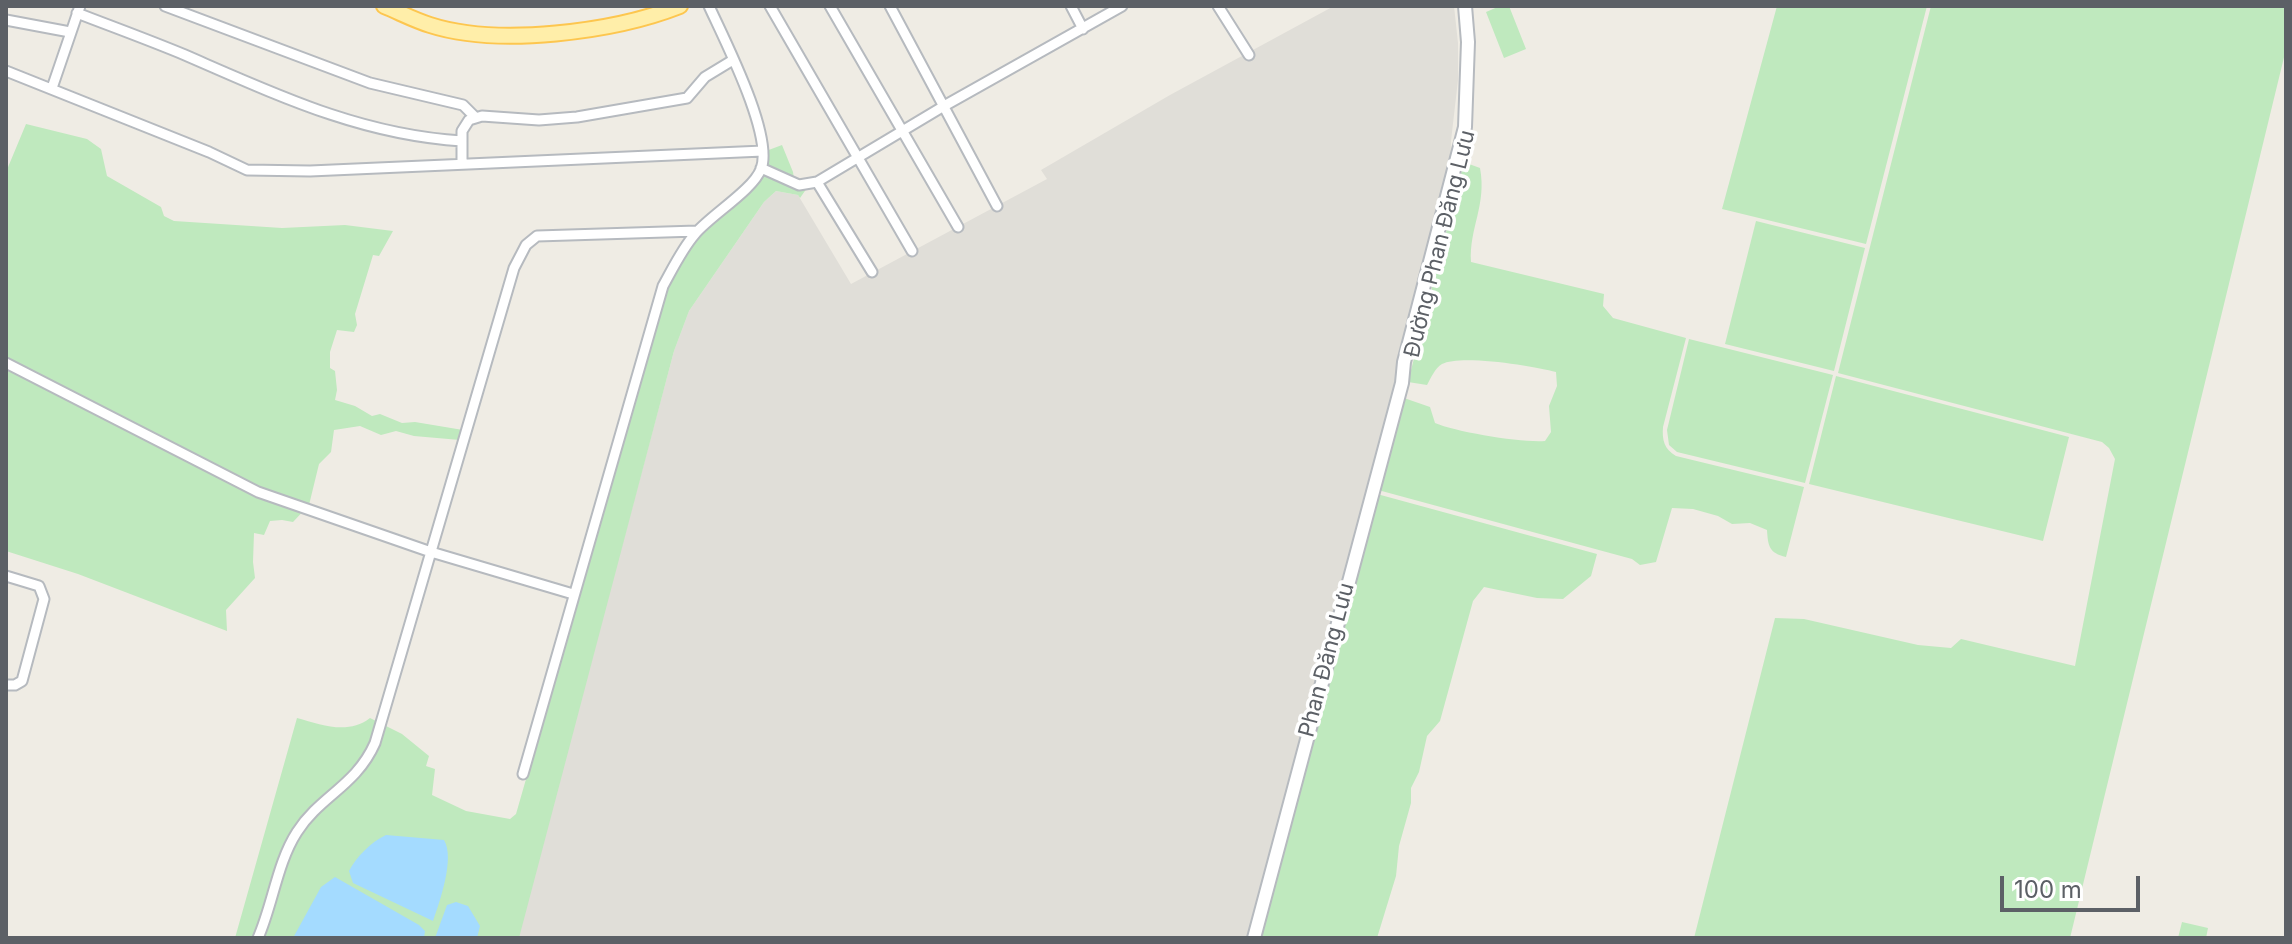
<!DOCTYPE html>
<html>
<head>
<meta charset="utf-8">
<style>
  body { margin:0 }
  #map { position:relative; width:2292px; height:944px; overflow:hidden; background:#efece4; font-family:Inter,sans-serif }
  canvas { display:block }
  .frame { position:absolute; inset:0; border:8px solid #5c6066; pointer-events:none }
  .scale { position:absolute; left:2000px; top:876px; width:140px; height:36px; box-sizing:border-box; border:4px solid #5c6066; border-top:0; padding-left:10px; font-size:24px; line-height:28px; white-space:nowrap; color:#5c6066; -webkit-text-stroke:6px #fff; paint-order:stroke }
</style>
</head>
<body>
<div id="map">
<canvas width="2292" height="944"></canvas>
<div class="frame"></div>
<div class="scale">100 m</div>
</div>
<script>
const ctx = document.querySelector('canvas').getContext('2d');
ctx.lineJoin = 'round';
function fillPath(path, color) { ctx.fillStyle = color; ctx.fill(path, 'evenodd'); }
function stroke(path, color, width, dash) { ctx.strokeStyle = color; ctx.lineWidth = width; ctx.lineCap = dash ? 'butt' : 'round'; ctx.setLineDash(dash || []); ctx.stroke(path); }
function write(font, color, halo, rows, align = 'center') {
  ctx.font = font + ' Inter,sans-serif'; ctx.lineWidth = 7; ctx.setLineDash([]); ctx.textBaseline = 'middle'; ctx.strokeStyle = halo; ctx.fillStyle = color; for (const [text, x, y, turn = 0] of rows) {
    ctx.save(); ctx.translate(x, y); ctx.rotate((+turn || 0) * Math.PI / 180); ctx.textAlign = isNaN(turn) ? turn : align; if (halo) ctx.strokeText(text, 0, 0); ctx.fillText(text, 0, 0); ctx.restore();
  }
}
fillPath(new Path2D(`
  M1334 6H1454L1458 43V80L1451 141 1450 176 1249 938H517L674 351 689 311 764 202 776 191 798 195 851 284 1047 179 1041 170 1170 95Z`), '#e0ded8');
fillPath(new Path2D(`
  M1500 6H1509L1526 49 1504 58 1486 12Z
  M1777 6H1927L1866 244 1722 209Z
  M1931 6H2286V49L2070 938H1694L1775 618 1804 619 1918 645 1951 648 1961 639 2075 666 2115 459 2109 448 2102 442 1838 373Z
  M26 124 87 139 101 149 107 176 161 207 164 216 174 221 282 228 345 225 393 231 379 256 373 255 355 314 357 325 354 332 337 330 330 352V368L335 371 337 390 335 400 355 406 372 416 380 414 402 423 415 422 463 430 460 440 414 436 396 431 381 435 360 426 334 430 331 452 319 464 309 505 293 522 282 520 270 521 264 535 254 533 253 562 255 578 226 610 227 631 78 574 6 551V172Z
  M782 145 793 172 795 186 807 188 800 198 798 195 776 191 764 202 689 311 674 351 519 938H235L297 718C322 725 348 735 370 718L402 734 429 756 426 766 435 769 432 795 466 811 510 819 516 814 667 287 686 251 699 233 754 184 766 151Z
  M1469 164 1480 168C1487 205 1469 228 1471 262L1604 294 1603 306 1613 318 1686 338 1663 427C1662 440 1664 449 1676 456L1804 487 1786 557C1769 553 1768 546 1767 530L1750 523 1732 524 1718 516 1693 509 1672 508 1656 562 1640 565 1632 559 1378 490 1404 398 1430 407 1435 423C1456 432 1522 443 1545 441L1551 432 1549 406 1557 386 1556 372C1535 366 1460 354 1442 364 1435 368 1431 378 1427 385L1408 382 1463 166Z
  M1756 221 1865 248 1834 371 1725 344Z
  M1689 339 1833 375 1805 483 1677 452 1669 445 1667 430Z
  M1836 376 2069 437 2043 541 1809 484Z
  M1377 494 1597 554 1591 576 1563 599 1537 598 1484 587 1473 601 1440 721 1427 736 1419 772 1411 788V803L1399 846 1396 876 1377 938H1260Z
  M2182 922 2208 928 2206 938H2178Z`), '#bfe9be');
fillPath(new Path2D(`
  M386 835 444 840C455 858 440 901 433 921L353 883 349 871C356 857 371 842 386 835Z
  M335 877 419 925 425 931 424 938H293L321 887Z
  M456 902 468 906 480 926 477 938H435L447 905Z`), '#a4dbff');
const minor = new Path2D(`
  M165 6 370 83 463 105 475 117
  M770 6 912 251
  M830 6 958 227
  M890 6 997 206
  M1071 6 1083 29
  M1218 6 1249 55
  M77 13C113 27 149 40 185 55 277 95 361 135 462 141
  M6 20 70 32
  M6 71 209 152 247 170 310 171 763 151
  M52 88 80 6
  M462 164V131L469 120 482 116 539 120 577 117 687 98 705 77 733 60
  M761 168 799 185 817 182 944 106 1122 6
  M817 182 872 272
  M6 363 258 492 431 552 573 594
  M6 576 39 586 44 599 22 681 15 685H6
  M523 774 663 286C673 268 682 249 695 234 711 215 753 190 761 169 774 136 724 39 709 6
  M258 938C273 904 277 863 297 832 320 796 356 786 375 743L514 268 526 245 537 236 697 231`);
const tertiary = new Path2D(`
  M1254 938 1402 383 1404 362 1465 127 1468 42 1465 6`);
const primary = new Path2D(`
  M384 6C399 12 414 20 430 25 498 47 614 32 680 6`);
stroke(minor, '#b6babf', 13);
stroke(tertiary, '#b6babf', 16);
stroke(primary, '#fdc64f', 18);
stroke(minor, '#fff', 9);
stroke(tertiary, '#fff', 12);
stroke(primary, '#ffeea9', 14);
write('22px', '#5c6066', '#fff', [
  ["Đường Phan Đăng Lưu",1440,244,-76],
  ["Phan Đăng Lưu",1327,660,-75]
]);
</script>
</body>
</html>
